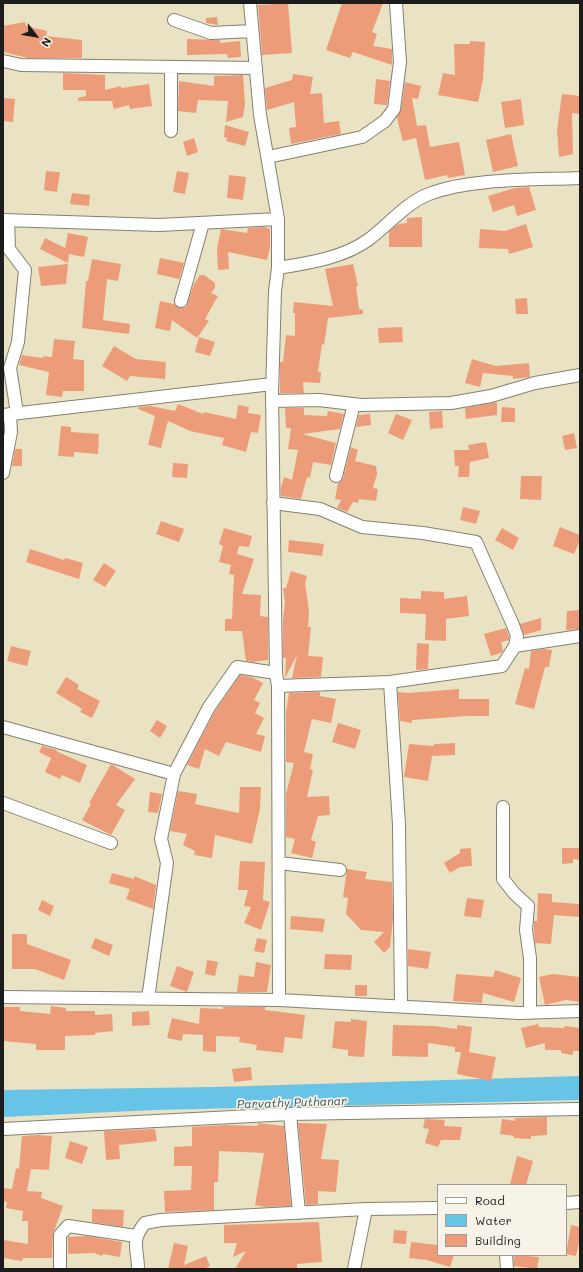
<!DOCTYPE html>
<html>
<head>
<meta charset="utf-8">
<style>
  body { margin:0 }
  #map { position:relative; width:583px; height:1272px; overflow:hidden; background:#eae3c3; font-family:Mali,sans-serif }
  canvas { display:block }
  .frame { position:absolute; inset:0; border:4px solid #1c1c1c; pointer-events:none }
  .legend { position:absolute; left:437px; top:1184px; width:130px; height:72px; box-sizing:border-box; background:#f7f3e8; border:1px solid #9f9d96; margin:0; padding:5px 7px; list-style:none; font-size:12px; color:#1c1c1c }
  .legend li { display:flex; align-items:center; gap:8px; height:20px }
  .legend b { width:20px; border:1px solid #9f9d96 }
  .north { position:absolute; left:16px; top:16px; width:40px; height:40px; -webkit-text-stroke:3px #f7f3e8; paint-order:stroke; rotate:121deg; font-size:11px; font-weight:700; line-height:16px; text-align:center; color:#1c1c1c }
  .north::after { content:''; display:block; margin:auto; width:14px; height:18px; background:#1c1c1c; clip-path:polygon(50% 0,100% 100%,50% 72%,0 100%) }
</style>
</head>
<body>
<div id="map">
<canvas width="583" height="1272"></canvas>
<div class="frame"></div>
<ul class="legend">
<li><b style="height:5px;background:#fff"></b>Road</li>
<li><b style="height:11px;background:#68c4e6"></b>Water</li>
<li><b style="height:11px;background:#ed9c79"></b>Building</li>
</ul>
<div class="north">N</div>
</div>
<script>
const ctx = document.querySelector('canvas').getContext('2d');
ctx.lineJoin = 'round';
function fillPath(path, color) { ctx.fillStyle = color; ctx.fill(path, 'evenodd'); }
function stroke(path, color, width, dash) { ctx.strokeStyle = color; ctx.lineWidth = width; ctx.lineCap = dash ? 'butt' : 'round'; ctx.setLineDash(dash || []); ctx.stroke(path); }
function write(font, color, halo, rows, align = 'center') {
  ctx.font = font + ' Mali,sans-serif'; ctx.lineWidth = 3.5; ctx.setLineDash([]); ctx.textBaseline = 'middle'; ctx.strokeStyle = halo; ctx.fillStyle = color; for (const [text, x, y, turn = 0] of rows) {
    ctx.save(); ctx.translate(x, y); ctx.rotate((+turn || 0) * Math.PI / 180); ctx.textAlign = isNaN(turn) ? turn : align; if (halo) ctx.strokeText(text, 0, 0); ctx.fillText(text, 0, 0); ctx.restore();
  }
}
fillPath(new Path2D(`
  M580 1076V1100L155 1110 3 1117V1090L215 1087Z`), '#68c4e6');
fillPath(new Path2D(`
  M288 3 292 53 262 55 258 5Z
  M342 3H383L372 32 377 34 373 46 392 49V65L353 52 350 58 326 50Z
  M217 17 218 25 206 23V18Z
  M25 22 26 26 47 31 46 36 82 40V58H28L3 52V26Z
  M187 39 220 40V43L240 41 241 57 228 58 227 54 187 55Z
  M470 41 485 42 483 80 478 102 438 95 443 73 455 75 454 44H470Z
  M63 73 105 75V90L121 86V88L149 84 152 106 130 109 129 105 114 109 112 101H78V98L86 96V90H63Z
  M293 74 313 77 310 94 322 93 324 123 339 121 341 134 291 144 289 128 296 127 294 102 267 110 265 88 292 80Z
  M243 75 245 104 243 117 226 122 228 101 198 100 196 113 178 111 179 81 214 86V76Z
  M376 79 390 81 387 105 374 104Z
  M405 82 421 86 418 99 412 98 417 126 426 125 430 147 459 142 465 175 448 178 447 175 425 180 416 138 403 141 399 127 397 117 401 110Z
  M562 94 580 96V114L572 113 573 154 559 157 557 130Z
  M3 98 15 99 13 122 3 121Z
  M521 99 524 125 505 128 501 102Z
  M225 125 249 132 245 146 226 141 227 138 224 137Z
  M511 134 518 166 493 172 486 140Z
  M194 138 198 152 187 156 183 142Z
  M46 171 60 172 57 192 44 190Z
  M177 171 189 173 185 194 173 192Z
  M229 175 246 177 243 200 227 198Z
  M529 187 536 210 517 216 514 205 493 212 488 196 515 188Z
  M72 193 90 195 89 206 70 204Z
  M422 217V247H389V232L394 227 399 224 407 223V218Z
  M526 224 533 247 509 254 508 249 479 248 480 229 505 231Z
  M264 227 270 229V248L267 260 228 252 229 269 218 270 217 249 221 229 247 233 248 228Z
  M68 233 88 237 84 257 69 254 68 263 40 249 45 238 65 248Z
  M160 258 184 263 179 279 157 274Z
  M92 259 121 264 118 281 107 279 103 320 130 324 129 334 82 328 86 281H88Z
  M68 264 66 284 41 286 38 267Z
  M353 264 358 286 356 287 359 309 363 310V314L328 318 324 345 322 344 318 372H321L320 383 303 382 304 393H280V362H283L286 335 295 336V313H293L294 302 333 306 325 269Z
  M200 275H204L215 283V288L211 293 218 296 205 319 209 321 197 338 172 320 170 331 155 328 160 301 174 304 179 308 186 307 194 284Z
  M527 298 528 314H516L515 299Z
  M402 327 403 342 379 343 378 328Z
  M199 337 215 342 210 356 195 352Z
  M54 339 75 341 73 359 84 360V391H63L62 397 46 395 49 372 19 365 22 355 43 358V356L52 357Z
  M114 346 136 359 166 362 165 379 130 376 127 381 102 366Z
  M472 359 496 366 529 363 530 377 513 379V376L483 373 480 387 465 383Z
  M497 402V415L466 419 465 408Z
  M178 404 203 414 204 412 236 419 238 405 249 407 248 413 261 415 258 433 251 432 246 452 222 445 224 438 190 431 168 421 161 448 148 445 155 416 138 409 139 407 151 406 175 411Z
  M502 407 515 408V422H501Z
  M285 408H304V415L327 416 328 411 344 414 340 429 302 434 336 443 331 465 313 462 310 478 307 477 301 499 281 496V488L284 477 292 480 298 450 288 449 291 428H286Z
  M442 411 443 428 430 429 429 412Z
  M370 414 371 425 356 427 359 415Z
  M396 414 412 420 403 440 388 433Z
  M61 426 71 427V432L99 434 98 454 74 452V457L58 456Z
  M574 433 577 448 565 450 562 436Z
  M486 442 489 458 470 462 469 477H458L459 466H455L454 450H469L468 445Z
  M351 447 358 450 355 461 376 466 377 474 373 488 378 489 376 501 359 499 358 503 353 502 347 512 337 508 341 500 335 499 338 483 343 478Z
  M15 449H22V466H12Z
  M173 463 188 464 187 478 172 477Z
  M521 476H542L541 500 520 499Z
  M463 507 480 511 476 524 460 520Z
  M161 521 184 529 179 542 156 534Z
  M560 527 580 535V540L574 554 553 546Z
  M224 528 252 536 249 547 239 546 237 554 254 559 242 594 261 595 260 616 268 617V660L253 662 246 661 242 631H225V619H232L234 575 229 574 231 565 219 562 223 546 219 544Z
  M502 528 519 538 513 550 495 540Z
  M289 540 324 544 322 556 288 552Z
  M30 549 64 560 65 558 83 563 79 579 26 562Z
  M104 563 116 571 105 587 93 580Z
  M291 571 307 576 305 583 309 611 308 627H311L308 656 323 657 321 677 292 678 297 655 285 678 286 658H283V619L285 602 283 588H286Z
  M421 591 444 592V599L467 596 469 616 446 619V641L425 640 426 614 400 613V598L421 599Z
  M580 610V629L566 630 567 611Z
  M541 618V630L524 635 520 624Z
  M506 628 509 637V640L501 642 503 651 501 653 491 656 484 634Z
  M417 643 429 644 428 669 416 670Z
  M11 646 31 651 27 666 7 661Z
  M543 649 552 650 549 667H545L534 709 515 704 525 668 529 669 531 651Z
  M240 675 252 677 263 683 254 700 260 703 255 713 264 718 256 734 265 736 261 752 226 742 219 756 205 749 199 769 187 765 215 711Z
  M66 677 79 685 77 689 100 701 92 718 80 712 82 709 56 693Z
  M459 689V699H489V716H468L412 720V723L400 721 398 692 408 693Z
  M320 692V696L336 699 331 723 312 719 304 752 313 754 310 769 313 770 307 797 329 796 330 815 318 816 311 840 316 842 312 858 291 853 295 839 286 837V794L294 763 286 762V712L289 693Z
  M157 720 167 726 160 738 150 731Z
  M338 723 361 730 355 749 332 742Z
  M455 743V755L432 756 428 781 404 777 409 744 434 746V744Z
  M42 746 57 750 56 751 87 765 80 783 62 775 60 779 45 772 51 758 39 752Z
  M111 764 135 779 116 805 125 810 111 835 82 820 91 804 89 803Z
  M240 787H261L260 809 252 844 215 835 212 858 194 855 195 851 183 845 187 834 170 831 178 791 197 794 195 804 239 813Z
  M150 792 162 794 158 813 148 812Z
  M471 848 472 866 460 867 450 873 444 863 460 853V849Z
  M562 848H580V860L573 859V863L562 864Z
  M240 861 265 862 263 900 270 902 261 930 244 923 251 907 244 906 248 890H238Z
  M347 869 367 872 365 879 392 882 393 919 390 947 384 953 374 942 384 932 361 930 346 914 348 898 343 897Z
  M112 873 134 879V876L156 885 153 909 126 899 130 889 109 883Z
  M538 893 552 894V902L580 904V917L554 915 551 944 535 943 534 930V921H537Z
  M467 898 484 900 481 918 464 916Z
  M42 900 54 906 50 916 38 910Z
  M291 916 325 919 323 932 290 929Z
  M12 934H27V944L71 960 64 980 35 969H12Z
  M95 938 113 945 109 956 91 948Z
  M257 938 267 940 264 953 254 951Z
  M408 949 431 952 428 969 408 966Z
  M325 954 352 955 351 970 324 969Z
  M207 960 218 962 215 976 205 974Z
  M256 962 271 965 267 992H237L239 975 254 977Z
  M177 966 194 972 187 992 170 986Z
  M495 970 521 978 514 1002 483 993 482 1003 453 1001 456 974 493 977Z
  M553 974 580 977V1002L566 1000 545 1005 539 977Z
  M355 985H367V996H355Z
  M51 1006 66 1008V1011H95V1015L112 1014 113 1031 95 1033V1035L65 1036V1050H36V1044L3 1041V1007H20V1011L50 1014Z
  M223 1007H265V1010L305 1015 302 1039 285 1037 283 1053 256 1050 257 1045 239 1042 240 1037 216 1036V1052L203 1051V1035L183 1034 182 1041 167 1038 172 1018 199 1024 200 1008 223 1009Z
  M149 1011 150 1025 132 1026V1012Z
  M351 1019 367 1021 364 1057 348 1056V1050L332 1048 335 1021 351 1022Z
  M538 1024 539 1027 564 1028 565 1026 580 1028V1051H573V1055L561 1053V1050H545V1043L526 1048 521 1028Z
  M393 1025 434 1026 457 1029V1025L472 1027 469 1052 496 1057 491 1081 457 1074 461 1052H455V1047L428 1043V1057L392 1056Z
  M251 1067 252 1080 234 1082 232 1069Z
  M547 1117V1135L531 1136V1139L514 1138V1136L500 1134 502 1119 515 1121V1118Z
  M425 1119 445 1120 444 1126 462 1127 460 1140H441L438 1147 425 1143 429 1129 423 1128Z
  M258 1123 284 1126 291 1206 265 1207 255 1205 264 1153 219 1151 218 1182H214V1210L165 1212 164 1191 191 1190 192 1166H174V1147L192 1146V1127L226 1125 258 1126Z
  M298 1123 327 1124 321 1159 339 1160 336 1192 318 1191V1204L306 1205Z
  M155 1129 157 1141 119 1145 120 1159 106 1160 104 1131Z
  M38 1135 52 1136 49 1170 31 1169 27 1191 42 1192 41 1198 63 1206 53 1234 52 1258H23L22 1261 3 1258V1240L28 1244V1221H22L23 1211 6 1208 7 1202 3 1201V1188L12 1189 16 1168 19 1169 22 1136Z
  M70 1141 88 1147 82 1164 65 1158Z
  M517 1156 533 1161 526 1185H510Z
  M92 1209 124 1210 123 1227 92 1222Z
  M319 1222 322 1262 297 1264V1269H235L246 1251 233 1257 237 1243H224V1225Z
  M571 1225 580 1227V1239L576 1256 566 1254Z
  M394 1230 407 1231 406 1244 393 1243Z
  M87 1236 122 1242 120 1257 103 1254 102 1256 94 1253 68 1254V1237Z
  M411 1242 438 1245V1255H454L450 1267 427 1260 409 1258Z
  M174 1243 188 1246 184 1265 206 1256 210 1266 204 1269H168Z
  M514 1255 539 1257 537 1269 514 1266Z`), '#ed9c79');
const minor = new Path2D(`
  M250 3 260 115 278 219V268C308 263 343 258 368 240 386 227 407 202 429 194 471 178 534 180 580 178
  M174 20 211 33 252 31
  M3 61 21 65 256 68
  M171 67V131
  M268 157 362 137 385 121 394 109 400 62 396 3
  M3 220 159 225 278 219
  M8 220 9 249 25 270 18 342 10 368 17 413
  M278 268 275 291 272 393 276 673 278 686 279 1000
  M181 301 203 223
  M272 401 319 400 361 405 451 403 491 396 535 383 580 375
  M3 415 272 384
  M3 473 11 432 10 414
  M336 476 354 404
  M273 503 320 509 362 527 423 533 476 542 513 625 517 636 515 646
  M390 682 399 825 401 1006
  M278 686 390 682 502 666 515 646 580 636
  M3 727 174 774
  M3 803 111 843
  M503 807V879L514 893 528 906 526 930 530 958V1013
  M279 863 340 870
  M3 997 279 1000 519 1013 580 1011
  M148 999 167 863 161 839 174 774 209 707 237 667 276 673
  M290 1114 299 1213
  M3 1129 290 1114 580 1109
  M566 1203 580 1202
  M506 1255 507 1269
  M60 1269V1235L68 1226 136 1236
  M138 1269C138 1249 130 1241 145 1223L161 1220 366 1209 438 1208
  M354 1269 366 1209`);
stroke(minor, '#838070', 14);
stroke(minor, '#fff', 12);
write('italic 12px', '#375763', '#f7f3e8', [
  ["Parvathy Puthanar",292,1103,-2]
]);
</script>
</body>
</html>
